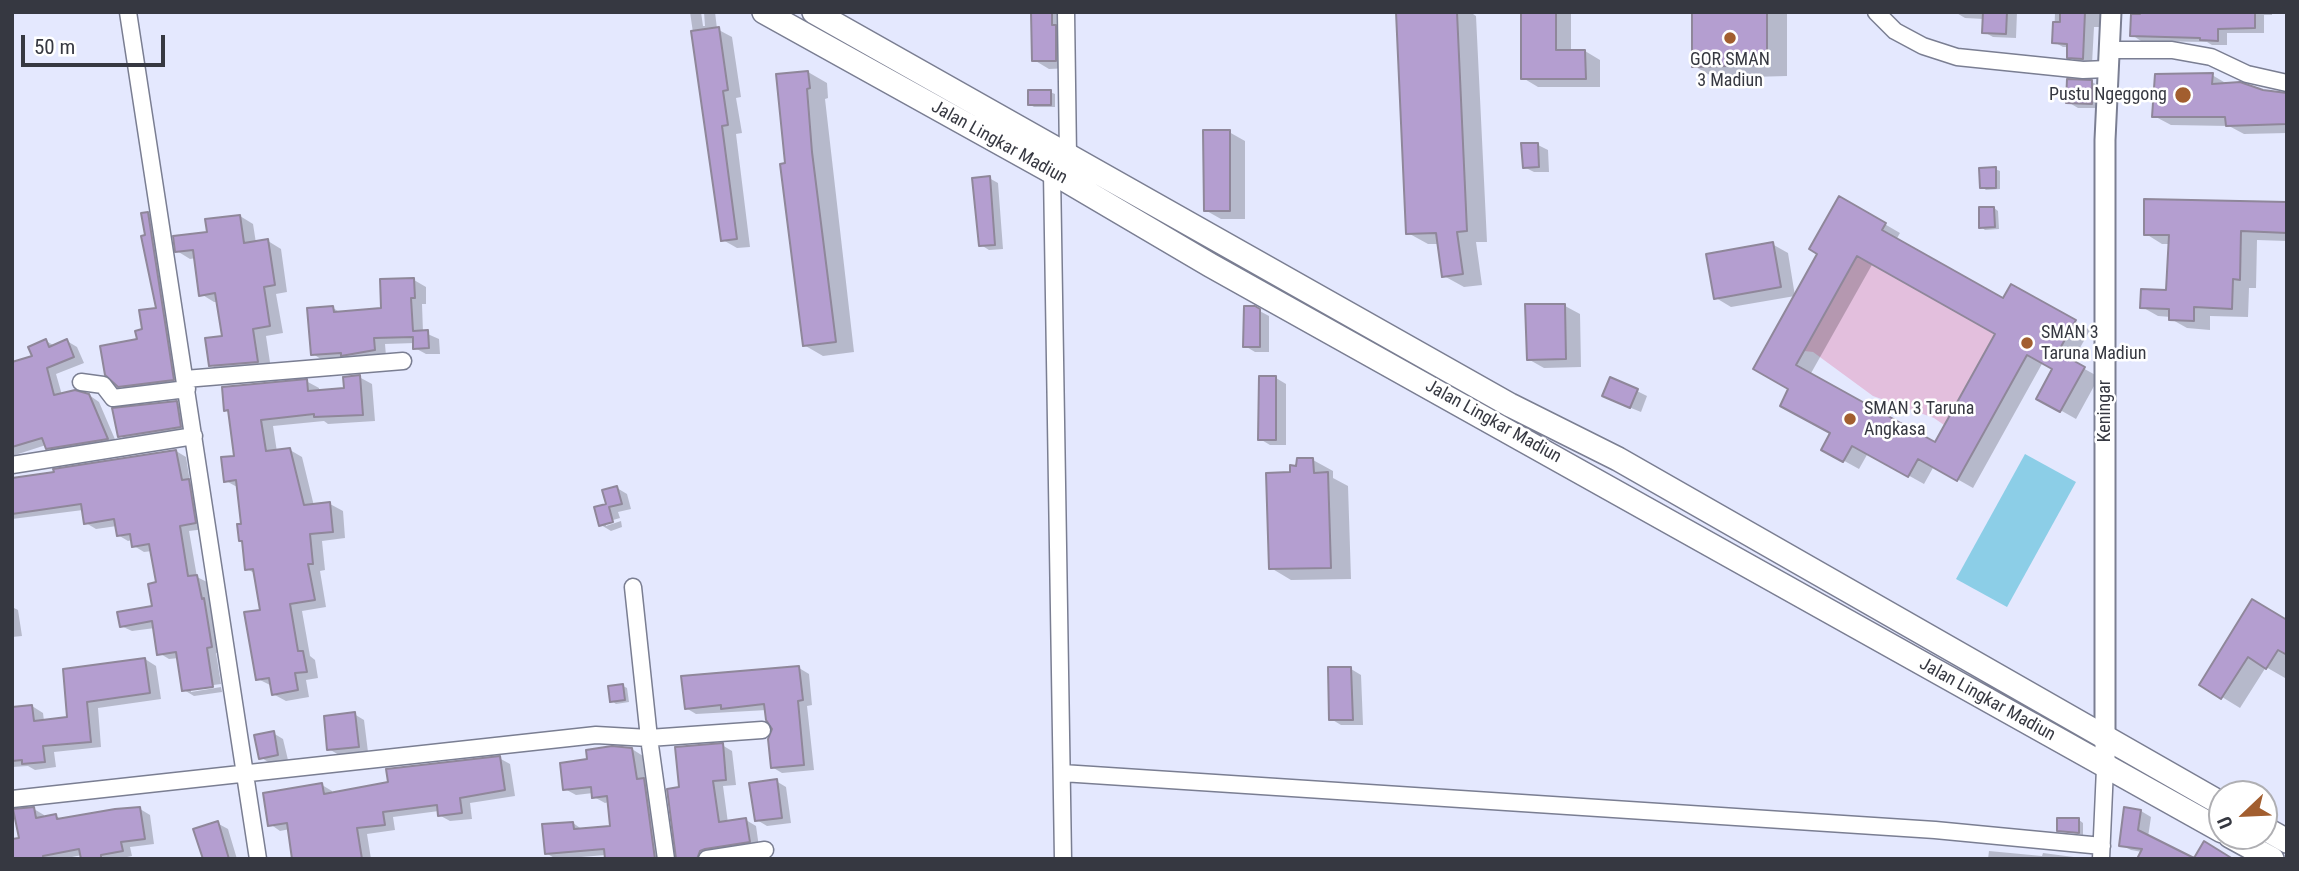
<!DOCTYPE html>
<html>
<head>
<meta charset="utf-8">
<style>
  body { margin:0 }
  #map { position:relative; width:2299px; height:871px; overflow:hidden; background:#e4e8fe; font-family:"Roboto Condensed",sans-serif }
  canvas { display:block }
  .frame { position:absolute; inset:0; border:14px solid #363841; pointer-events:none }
  .north { position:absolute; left:2208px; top:780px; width:70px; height:70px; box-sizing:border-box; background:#fff; border:2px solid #afafb3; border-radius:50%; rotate:247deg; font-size:19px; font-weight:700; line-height:28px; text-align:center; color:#363841 }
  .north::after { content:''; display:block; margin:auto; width:24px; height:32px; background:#a25e2f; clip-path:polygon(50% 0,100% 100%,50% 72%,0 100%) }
  .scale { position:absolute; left:21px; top:35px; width:144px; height:32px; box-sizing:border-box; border:4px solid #363841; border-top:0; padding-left:9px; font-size:21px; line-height:24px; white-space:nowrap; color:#363841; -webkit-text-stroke:5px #fff; paint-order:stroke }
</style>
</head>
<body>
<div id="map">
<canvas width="2299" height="871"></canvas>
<div class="frame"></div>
<div class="north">U</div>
<div class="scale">50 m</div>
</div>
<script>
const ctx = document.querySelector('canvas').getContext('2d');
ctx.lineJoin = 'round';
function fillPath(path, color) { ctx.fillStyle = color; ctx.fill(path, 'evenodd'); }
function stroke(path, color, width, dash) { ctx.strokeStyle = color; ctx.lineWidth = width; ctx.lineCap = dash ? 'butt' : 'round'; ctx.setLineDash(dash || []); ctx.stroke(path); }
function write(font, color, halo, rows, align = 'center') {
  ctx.font = font + ' "Roboto Condensed",sans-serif'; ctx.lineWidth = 5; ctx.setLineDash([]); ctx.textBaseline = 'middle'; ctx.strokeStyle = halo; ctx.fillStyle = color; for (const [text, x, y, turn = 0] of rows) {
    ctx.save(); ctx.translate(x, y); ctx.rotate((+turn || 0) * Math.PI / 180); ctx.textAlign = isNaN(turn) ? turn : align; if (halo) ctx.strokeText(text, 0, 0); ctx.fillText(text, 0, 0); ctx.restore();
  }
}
fillPath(new Path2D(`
  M1857 256 1995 334 1944 425 1934 418 1873 396 1813 352 1804 351Z`), '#e3bfdd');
fillPath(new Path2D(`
  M2025 454 2076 482 2007 607 1956 579Z`), '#8ccee7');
fillPath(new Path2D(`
  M690 12H701L703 26H705L704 12H715L717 29 732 37 741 97 736 98 742 133 736 134 750 247 737 248 723 240Z
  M1032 12H1068L1071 68 1049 69 1034 60Z
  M1398 12H1470L1476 16 1487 242H1476L1482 285 1464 287 1444 276 1439 244H1428L1408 233Z
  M1522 12H1571V52L1585 51 1600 60V87H1538L1523 78Z
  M1694 12H1787V76L1715 78 1694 66Z
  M1955 12H2017L2016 38 1993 37 1984 32V19L1965 18Z
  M2055 12H2106L2105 27H2094L2092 64 2078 62 2069 57V47H2063L2054 42Z
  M2142 12H2272V15H2264V33H2227V45H2212L2207 42 2141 41 2132 35Z
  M808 72 827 83 828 98 825 99 854 352 823 356 804 345 787 165Z
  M2212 75 2229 85 2287 95V133L2244 134 2229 126 2171 125 2154 116Z
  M2092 82 2102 88 2101 108H2078L2068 102Z
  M1050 92 1055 94V107H1034L1029 104Z
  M1229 132 1245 141V219H1221L1205 210Z
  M1538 145 1548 150 1549 172H1534L1524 167Z
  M1995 169 2000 171V189L1986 190 1982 187Z
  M989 178 998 183 1003 249 989 250 981 245Z
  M1840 198 1900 233 1896 240 2003 300 2012 286 2090 330 2072 362 2099 377 2076 419 2039 398 2055 369 2043 362 1973 488 1934 466 1924 484 1868 453 1859 469 1839 458 1832 433 1791 388 1819 254ZM1873 263 1997 333 1935 444 1810 375Z
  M2287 204V241L2257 240 2256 288H2249L2248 317 2210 316V330L2187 328 2171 319V317L2158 316 2142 307 2168 292 2170 244H2162L2146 234Z
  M1994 208 1998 211 1999 229 1985 230 1981 227Z
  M148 213 160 221 186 386 132 393 119 385 144 331 158 309 147 236Z
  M240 216 253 224 256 243 268 241 281 249 287 292 276 294 283 333 266 336 271 369 224 373 211 365 224 337 218 302H214L201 294 196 258 190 259 177 251Z
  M1772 244 1788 253 1795 296 1731 307 1716 298Z
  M414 280 426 287V304H422L423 332 439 339 440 354H426L415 348V343L385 344 386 356 324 361 313 354 333 308 341 313 382 309Z
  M1565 306 1580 314 1581 367 1544 368 1528 359Z
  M1254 308 1269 316V352H1255L1245 346Z
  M46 341 55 346 67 341 77 347 84 363 56 374 62 395H89L99 402 117 444 57 454 46 445 15 455 17 462 12 466V364L34 357Z
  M359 377 372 384 375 421 328 424 324 421 273 426 277 452 290 450 302 457 314 506 330 504 343 511 345 538 322 541 325 570 320 571 326 607 302 611 310 656 315 660 318 678 306 680 309 697 286 701 273 694 272 686 258 679 262 611 256 574 247 569 239 488 226 481 236 457 230 412 226 410 306 381 319 388V392L346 389Z
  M1276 378 1286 384V445H1270L1260 439Z
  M1637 391 1647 396 1641 412 1614 401Z
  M177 403 187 408 190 433 130 442 120 436Z
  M176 451 186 457 190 482 199 486 205 529 189 531 197 577 207 582 211 604 214 606 221 652 216 653 221 684 191 688V692L221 687 222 692 194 696 184 690 179 658 169 659 159 653 155 628 132 631 121 626 154 608 158 584 152 551 144 552 134 546 132 540 128 541 118 535 117 526 96 529 86 523 83 510 12 519V476L16 479Z
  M1313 460 1333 471V478L1348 486 1351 579 1291 580 1271 568 1292 474Z
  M617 488 627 494 631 509 618 512 620 518 606 522V526L621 521 622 527 611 531 601 525Z
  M12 607 18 610 22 636 12 637Z
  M2287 622 2285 678 2266 667 2240 708 2201 684Z
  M145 659 156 666 161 699 98 708 101 747 54 752 56 767 35 770 28 766 12 767V722L32 706 43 713 44 721 69 719 65 670Z
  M799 668 809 674 812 705 807 706 814 770 782 773 772 767 774 728 767 710 696 714 686 708Z
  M1351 669 1361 675 1363 725H1341L1331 719Z
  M623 686 627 688 629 702 616 704 612 701Z
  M354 714 364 720 368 752 339 755 329 749Z
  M273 733 283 739 288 760 270 763 260 757Z
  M722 745 732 751 736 785 723 786 728 823 746 820 756 826 759 847 709 859H695L681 789Z
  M632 749 643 756 647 781 654 786 665 859H606V855L556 859 546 853 573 823 583 830 612 827 609 802 605 803 594 797 593 793 576 795 565 789 589 761Z
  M499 758 510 764 515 796 470 803 472 819 450 821 439 815V811L393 817 395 830 367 834 371 859H295L290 829 280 831 270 824 322 785 332 791V794Z
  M776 781 786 787 791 823 767 826 757 820Z
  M34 809 44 815V818L56 816 62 820 140 809 150 815 154 844 130 847 132 856 117 859H82V855L62 859H12Z
  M2141 811 2151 817 2148 837 2142 852 2131 850 2121 845Z
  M2079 820 2083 823V835L2059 830Z
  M217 823 228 829 237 859H204Z
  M1989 851 2042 856 2043 853 2089 859H1988Z`), '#0003');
const building = new Path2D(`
  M1031 12H1052V25H1056V61H1032Z
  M1396 12H1457L1467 231 1457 232 1463 274 1442 277 1436 233 1406 234Z
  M1521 12H1556V50H1585L1586 79H1521Z
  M1692 12H1767V65L1692 67Z
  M1983 12H2007L2006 34 1982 33Z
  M2060 12H2085L2083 59 2067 58V44L2052 43 2053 22H2060Z
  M2140 12 2255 13V28L2218 29V41L2200 40V38L2130 36 2131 14H2140Z
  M719 27 728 90 723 91 728 125 722 126 737 239 721 241 691 31Z
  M808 71 810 88 807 89 812 152 836 342 803 346 780 164 785 163 776 74Z
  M2213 73 2212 84 2240 82 2263 90 2287 93V124L2226 126 2225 117H2152L2155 74Z
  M2067 79 2092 80V104L2066 103Z
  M1028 90H1051V105H1028Z
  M1203 130H1230V211H1204Z
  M1521 143H1538L1539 167 1523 168Z
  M1996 167V188H1980L1979 168Z
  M990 176 995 245 979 246 972 178Z
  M1839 196 1886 223 1882 230 2003 298 2011 284 2076 320 2058 352 2085 367 2060 412 2036 399 2052 369 2027 355 1957 481 1918 459 1908 477 1852 446 1843 462 1821 450 1830 433 1780 406 1788 389 1753 369 1817 254 1809 249ZM1857 256 1995 334 1935 442 1796 365Z
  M2144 199 2287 202V233L2241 231 2240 280 2233 279 2232 309 2194 307V321L2169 320V309L2140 308 2141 289 2166 290 2169 235H2144Z
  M1979 207H1994L1995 227 1979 228Z
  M148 212 174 380 118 387 105 375 100 346 137 339 135 331 142 329 139 310 156 308 141 236 145 235 141 213Z
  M240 215 244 243 268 239 275 285 264 287 270 326 253 329 258 362 209 366 205 338 222 336 215 293 199 296 193 250 175 252 173 236 207 232 205 219Z
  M1773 242 1781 287 1714 299 1706 254Z
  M414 278 415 298H411L413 331 428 330 429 348 413 349V337L374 338 375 350 341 356V353L311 355 307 308 333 306 334 312 381 308 380 279Z
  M1525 304H1565L1566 359 1527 360Z
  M1244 306H1255L1260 309V347H1243Z
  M46 339 49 347 67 339 74 357 47 368 54 395 75 390 89 394 108 439 46 449 42 438 12 447V362L32 356 28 347Z
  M360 375 363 415 314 417V414L261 420 266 451 290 448 304 505 330 502 333 532 310 534 313 564H308L315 600 290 604 298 651H303L307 672 295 673 298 690 272 695 269 678 256 680 244 612 260 610 253 569 245 570 242 541H239L237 524H241L236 480 224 482 221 457 234 456 228 410 224 411 222 387 307 379 308 391 344 388 343 377Z
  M1259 376H1276V440H1258Z
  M1610 377 1638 389 1630 408 1602 396Z
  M177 401 181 427 118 437 112 408Z
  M176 450 182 480 189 479 196 523 180 526 188 576 197 575 202 599 204 598 212 647 207 648 213 687 182 691 176 652 157 655 152 621 120 627 117 612 152 606 148 584 156 582 149 544 132 547 130 534 117 536 114 519 84 524 81 504 12 514V478L54 472 53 469Z
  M1297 458H1313L1314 473 1328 472 1331 568 1269 569 1266 473 1290 472V465L1296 466Z
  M617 486 622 504 609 507 613 522 599 526 594 507 606 504 602 490Z
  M2252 599 2287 620V655L2278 650 2266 669 2248 657 2221 699 2199 685Z
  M145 658 150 693 87 702 91 742 43 746 45 762 22 764V760L12 761V707L32 705 34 721 67 717 63 669Z
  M799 666 803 700 798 701 804 765 771 768 768 739 772 729 766 720 764 704 721 709V705L685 709 681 676Z
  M1328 667H1351L1353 720H1329Z
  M623 684 625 700 610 702 608 686Z
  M355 712 359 747 327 750 324 716Z
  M274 731 278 755 259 759 254 735Z
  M723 743 726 780 713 781 719 822 746 818 750 842 705 849 700 851 697 859H676L667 789 679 787 675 747Z
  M612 746 632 748 637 779 644 778 655 859H605L604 849 545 854 542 824 573 822 574 829 610 826 607 796 592 798 591 787 563 790 560 763 587 759 586 750Z
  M500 756 505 790 460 798 462 813 438 816 437 805 383 812 385 825 357 828 362 859H292L287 823 268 826 263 793 322 783 324 794 388 782 386 769Z
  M777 779 782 818 755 821 749 783Z
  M34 807 36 818 56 814 57 819 115 809 140 807 145 839 121 842 123 851 101 855V859H81L79 849 43 856V859H12V839L19 838 13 809Z
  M2124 807 2141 810 2138 830 2194 858 2204 841 2233 859H2137L2142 849 2119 846Z
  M2057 818H2079V833L2057 831Z
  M218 821 229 859H203L193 829Z`);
fillPath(building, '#b49ed0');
stroke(building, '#8f879a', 2);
const minor = new Path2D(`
  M128 12 258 859
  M1066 12 1068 156
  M1876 12 1895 31 1923 46 1957 57 2083 70 2107 69
  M2108 50H2172L2211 57 2247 74 2287 83
  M1052 172 1063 859
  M185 379 403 361
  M81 382 103 385 113 398 187 389
  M12 465 194 436
  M633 587 649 738 666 859
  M1062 773 1935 830 2102 846
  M12 799 596 735 649 738 762 730
  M707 859 765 850
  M2101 859 2105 768`);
const tertiary = new Path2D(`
  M2105 768V140L2111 12`);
const secondary = new Path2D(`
  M764 12 1052 172 1210 265 2222 831
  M814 12 1510 405 1618 459 2222 804
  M2264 828 2287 841
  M2230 836 2272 859`);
stroke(minor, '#7a7e92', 19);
stroke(tertiary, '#7a7e92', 23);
stroke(secondary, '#7a7e92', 26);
stroke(minor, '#fff', 16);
stroke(tertiary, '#fff', 19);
stroke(secondary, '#fff', 23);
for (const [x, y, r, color] of [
  [1730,38,7,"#a25e2f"],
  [2183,95,9,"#a25e2f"],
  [2027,343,7,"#a25e2f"],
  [1850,419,7,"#a25e2f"]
]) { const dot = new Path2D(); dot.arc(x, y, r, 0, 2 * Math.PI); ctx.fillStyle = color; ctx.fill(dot); stroke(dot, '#fff', 2.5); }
write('18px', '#363841', '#fff', [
  ["GOR SMAN",1730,60,"center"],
  ["3 Madiun",1730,81,"center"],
  ["Pustu Ngeggong",2167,95,"right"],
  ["SMAN 3",2041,333],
  ["Taruna Madiun",2041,354],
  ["SMAN 3 Taruna",1864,409],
  ["Angkasa",1864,430]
], 'left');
write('18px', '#363841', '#fff', [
  ["Jalan Lingkar Madiun",999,143,29],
  ["Keningar",2105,411,-90],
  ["Jalan Lingkar Madiun",1493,422,29],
  ["Jalan Lingkar Madiun",1987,700,29]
]);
</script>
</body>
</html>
